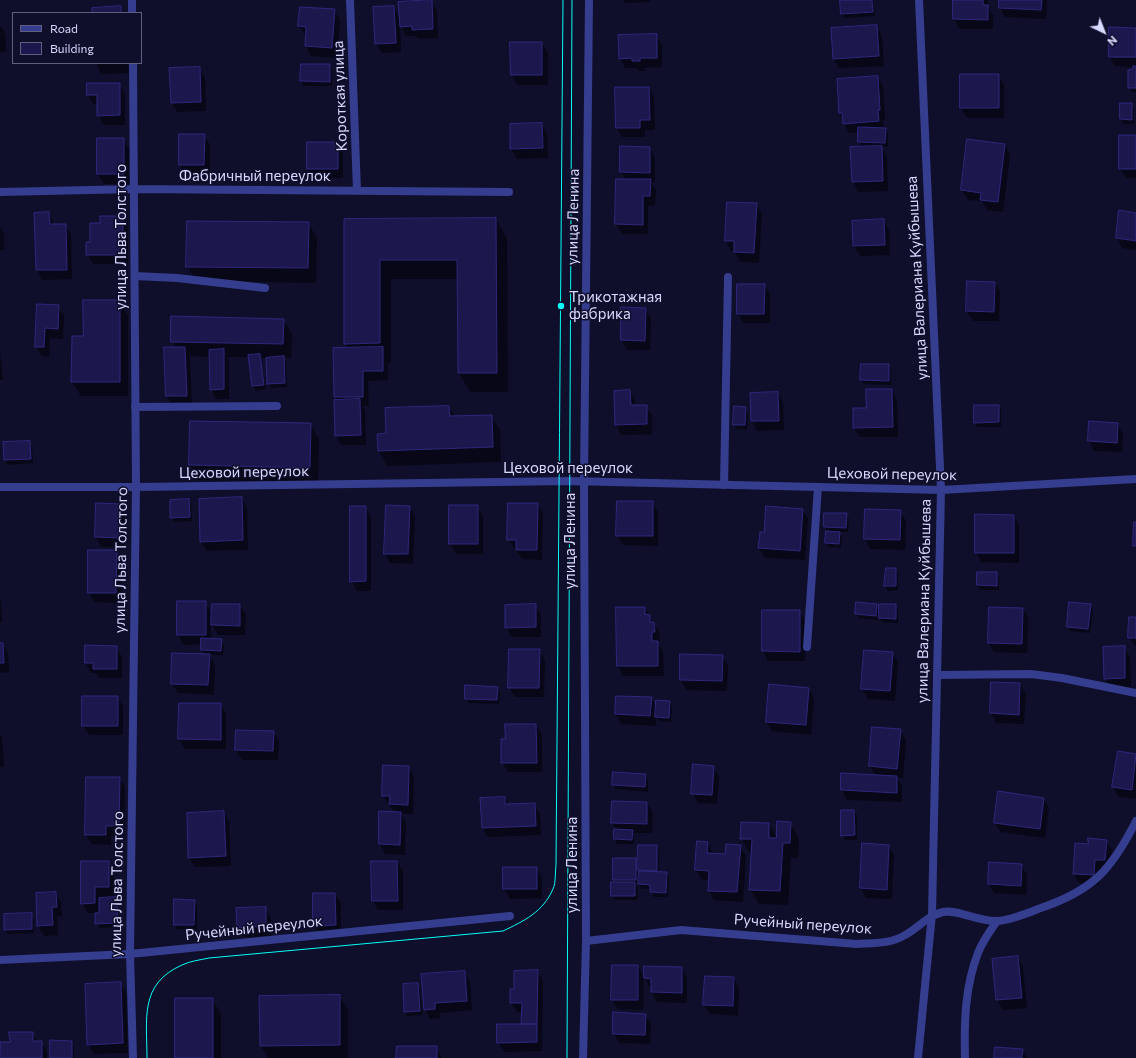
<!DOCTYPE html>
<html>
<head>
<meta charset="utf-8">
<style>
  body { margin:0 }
  #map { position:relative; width:1136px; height:1058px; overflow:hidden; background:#0f0e2b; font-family:Commissioner,sans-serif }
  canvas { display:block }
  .legend { position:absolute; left:12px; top:12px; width:130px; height:52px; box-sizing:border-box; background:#0f0e2b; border:1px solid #5f5f80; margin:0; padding:5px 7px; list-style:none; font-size:12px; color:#d8d9ff }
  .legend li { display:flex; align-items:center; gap:8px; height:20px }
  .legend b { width:20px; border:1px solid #5f5f80 }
  .north { position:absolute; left:1084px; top:12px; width:40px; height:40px; -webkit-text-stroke:3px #0f0e2b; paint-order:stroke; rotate:137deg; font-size:11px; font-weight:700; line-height:16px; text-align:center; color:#d8d9ff }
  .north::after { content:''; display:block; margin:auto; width:14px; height:18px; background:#d8d9ff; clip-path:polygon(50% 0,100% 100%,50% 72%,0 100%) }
</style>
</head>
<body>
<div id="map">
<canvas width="1136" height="1058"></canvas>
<ul class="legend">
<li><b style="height:5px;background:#353d8e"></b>Road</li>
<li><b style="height:11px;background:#1c184e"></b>Building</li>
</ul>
<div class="north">N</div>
</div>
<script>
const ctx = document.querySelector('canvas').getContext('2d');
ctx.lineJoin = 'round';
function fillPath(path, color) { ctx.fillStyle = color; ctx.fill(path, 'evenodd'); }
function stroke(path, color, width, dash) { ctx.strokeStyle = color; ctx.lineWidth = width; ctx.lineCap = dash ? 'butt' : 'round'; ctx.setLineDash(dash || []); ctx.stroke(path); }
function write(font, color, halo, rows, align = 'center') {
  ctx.font = font + ' Commissioner,sans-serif'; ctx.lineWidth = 3; ctx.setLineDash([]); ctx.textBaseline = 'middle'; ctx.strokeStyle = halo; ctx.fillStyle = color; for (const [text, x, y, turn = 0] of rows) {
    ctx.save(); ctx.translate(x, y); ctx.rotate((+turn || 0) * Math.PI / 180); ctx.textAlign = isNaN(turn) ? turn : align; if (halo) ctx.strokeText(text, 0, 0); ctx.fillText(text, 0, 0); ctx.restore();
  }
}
fillPath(new Path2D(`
  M624 0H650V2L625 3Z
  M841 0H873L875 16 844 18 842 14Z
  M954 0H988V6L993 16V29H960L954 19Z
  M1000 0H1047L1046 19 1005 17 1000 7Z
  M431 1 437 11 438 38 419 39 416 36H406L400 25 401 52 382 53 376 44 394 7 400 19Z
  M334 10 340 20 337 58 311 56 306 46V36L299 26Z
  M0 25 6 35V52H0Z
  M876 26 882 36 884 66 839 68 834 59Z
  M1136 29V56H1114V58H1136V92H1132L1129 88 1134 67 1115 66 1110 57Z
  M656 35 662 45V67L645 68V71H639L637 68H625L620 58Z
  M511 43H542L548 53V85H517L512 75Z
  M96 63H128L129 73 101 74Z
  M330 65 332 70V86H304L301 81Z
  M199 68 205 78 206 111 177 112 172 103Z
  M998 75 1004 85V118H967L961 108Z
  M878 77 883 87 885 120H883L884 129 888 133V147H881L887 157 888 191 858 192 853 182 851 148H862L859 142V132L849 133 844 123 840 113 838 80Z
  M119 84 125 94V125H104L98 115V104H93L88 95Z
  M649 88 654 98 655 130H645V137H622L617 128Z
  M1131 104 1134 109V124H1123L1121 119Z
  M542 124 547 134 548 158 517 159 511 149Z
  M204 135 210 145V175H186L180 165Z
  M1136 136V178H1126L1120 168Z
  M123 139 129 149V184H104L98 174Z
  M338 143 343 153V178H314L308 169Z
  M1005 145 1010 155 1003 212 987 210 982 201 968 200 962 190Z
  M621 147 650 148 655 158V183L651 182 656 190 655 205 648 206V234H622L616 224 626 180 621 172Z
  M756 204 762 214 759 263 740 262 735 251H731L726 241Z
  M1120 212 1136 214V250L1122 248 1117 238Z
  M49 213 54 225H65L71 234 72 279 42 280 37 270 35 214Z
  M122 217 128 227V264H93L87 254 101 224Z
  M496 219 507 239 508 392H470L459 373 458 279H391V363H388V380L368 381 369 406H362L365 410 366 445H341L336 436 337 401 335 397 348 348 345 343V220Z
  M884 221 889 230 890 255 860 256 854 246 853 222Z
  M308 223 317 238 316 283 196 281 187 266Z
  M0 227 4 235V250H0Z
  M995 283 1000 292 999 321H973L967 311Z
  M764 285 770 294V323H743L738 313Z
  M119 301 128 316V396H81L72 382 84 337Z
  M38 306H58L64 316 63 339 50 338 49 357 42 356 36 347Z
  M645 309 651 318 650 350H627L622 340Z
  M283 319 292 334 291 358H283L286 362 287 387 271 388 268 383 267 358H261L266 389 256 391 253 386 250 357H227L229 360V399H216L211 389 210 357 190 356 192 405H172L167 396 176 348 172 341Z
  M0 352 3 380H0Z
  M889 365 891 370V385L864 384 861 380Z
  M892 390 897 400 898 437H860L854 428 867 409Z
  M630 391 635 401 636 406H646L652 416V434L621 435 616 425Z
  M778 393 783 403 784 430 757 431 752 421 751 394Z
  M999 406 1001 410V427H977L975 422Z
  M449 407 455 417 491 416 500 430 501 462 387 466 379 451 378 435 387 434Z
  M745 408 748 413 747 430 737 429 734 425Z
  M191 422 310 424 319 439 318 482 198 480 190 465Z
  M1090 422 1118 424 1123 434 1122 452 1094 451 1089 441Z
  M29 442 32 446 33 463 8 465 5 460 4 443Z
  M242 498 247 508 248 550 207 551 201 542Z
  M188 500 191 504 192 521 174 522 171 517Z
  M652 502 658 512V546L623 545 617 535Z
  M97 504 120 505 126 514 125 547H101L96 537Z
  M537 504 543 514 542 560 522 559 508 539Z
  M450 506H477L483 516V554H456L450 544Z
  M365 507 371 517V591H357L351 581Z
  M410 507 415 517 413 564 390 563 385 554Z
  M802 509 808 519 805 560 765 558 759 548 765 533Z
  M900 511 906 521 905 550 870 549 865 539Z
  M846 514 849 519 848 532H839L842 537 841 548 828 547 826 542 827 531 825 527Z
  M1014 516 1019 525V563L981 562 976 552Z
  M116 551 122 561 121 603 94 602 89 593Z
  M887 569H896L898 574V590L888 591 885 586Z
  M996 573 999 578V590H980L978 585Z
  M0 600 1 602 2 622H0Z
  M178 602H205L212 614 240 605 246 615 245 635H218L211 623V640H221L224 645 223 655H209L215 665 214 695 178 693 172 684 205 655 202 650V644L184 645 178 635Z
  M535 605 541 615V637H512L506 627Z
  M876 605 880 611 895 605 898 610V623L882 622 878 615V620L859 618 856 614Z
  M1090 605 1093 610 1090 633 1070 631 1068 627Z
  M645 608 659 632 660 642H657L663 652 664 676H623L618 666Z
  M1023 609 1028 618 1027 653 994 652 989 643Z
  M763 611H799L805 621V661H768L763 651Z
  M1136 618V647L1129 638Z
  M0 644H3L8 653 9 672 0 673Z
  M116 647 122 657V678H99L96 673H91L86 663Z
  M1124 647 1130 657 1131 688 1110 689 1105 679Z
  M539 650 545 660 544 697H515L509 687Z
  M892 653 898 662 895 701 868 699 862 689Z
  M722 656 728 666 727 691 686 690 681 680Z
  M1020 684 1026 694 1024 724 996 723 991 713Z
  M497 688 500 692 499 704 469 703 466 698Z
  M809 689 814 699 811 735 772 731 767 722Z
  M118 697 123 707V735H89L83 725Z
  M651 698 657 708 670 702 672 706 671 722 659 721 656 717V726L621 724 616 714Z
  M180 704H220L226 714V749H185L179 739Z
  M536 725 542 735V772H508L502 762 506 740Z
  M872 728 900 730 906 740 903 778H897L902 786V802L847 800 842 790 875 776 870 766Z
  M237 731 273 732 279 741 278 760H242L236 750Z
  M0 734 2 737 4 767H0Z
  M1118 752 1136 755V799L1119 797 1113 787Z
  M408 767 414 777 413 814H401L406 823 405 855 385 854 380 844V812L395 813 383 796Z
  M713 767 719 776 717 804 698 803 692 793Z
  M646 775 648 780V792L616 789 613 785Z
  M119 778 125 787 124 836H111V845L92 844 86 835Z
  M505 798 509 805 534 804 540 814 541 835 488 837 482 828Z
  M1044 799 1049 808 1045 838 1001 832 995 823Z
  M647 803 653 813 652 833H634V844H617L615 839 617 830 612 822Z
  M854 811 857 815V840H845L842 835Z
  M224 812 229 822 231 866 195 867 189 858Z
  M790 823 799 838 798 858 791 857 788 905 759 904 750 889 752 853H750L741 838 769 824 777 838Z
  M1106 841 1112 850 1110 870 1100 869 1099 885 1079 883 1074 874 1088 845Z
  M707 842 713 854 726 855 740 846 746 856 743 902 714 900 709 890V880H702L696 870Z
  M863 845 888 846 894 855 892 899 866 898 861 888Z
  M657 846 659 851V873H666L669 877 668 897H654L651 889H642L639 885 636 884 638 888 637 900H614L612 896 616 883 614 879 635 859 639 865Z
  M108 862 114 872V898H117L119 902 120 927 99 928 96 923V913H88L82 903Z
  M397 862 403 871V910H378L373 901Z
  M1021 865 1027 875 1026 895 994 893 989 884Z
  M536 868 542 878V898L510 899 504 889Z
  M56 893 61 903 62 916 57 917 58 935 44 936 38 926Z
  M335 894 341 903V935H320L314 925Z
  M195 901 197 905V930L177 929 175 924Z
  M265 908 271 918V936L244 937 238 927Z
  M31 914 34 919V933L8 934 5 930Z
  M1018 957 1023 967 1027 1008 1003 1010 997 1000 993 959Z
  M638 966 645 978 682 968 687 978V1003L657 1002 652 992V988H650L644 976 643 1010 618 1009 612 1000Z
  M537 971 543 981 542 1051 504 1052 498 1042 522 1025V1012H517L511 1003 515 990Z
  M464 972 470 982 472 1010 440 1013V1018L430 1019 425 1009Z
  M734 978 739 988 738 1016 710 1014 704 1005Z
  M120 983 126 993 128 1053 94 1054 88 1044Z
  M418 984 420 988 422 1015 407 1016 405 1011Z
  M339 996 348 1010V1058H268L261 1046Z
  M212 999 221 1014V1058H176Z
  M645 1015 651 1024 650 1044 619 1043 614 1033Z
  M32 1033 38 1042H41L47 1052V1058H0V1043H11Z
  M72 1042 74 1046V1058H51Z
  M436 1047 442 1058H397Z
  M1022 1050 1027 1058H995Z`), '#0007');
const building = new Path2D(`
  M432 0 433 29 412 30V26L400 27 398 2Z
  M840 0H872L873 12 841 14Z
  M953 0H983V5H988V20L953 19Z
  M999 0H1042L1041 10 999 8Z
  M121 6V13H92V8Z
  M394 6 396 43 375 44 373 7Z
  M300 7 335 9 332 48 305 46 306 27 298 26Z
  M877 25 879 56 833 59 831 28Z
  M1109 27 1136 28V57H1109Z
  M657 34V58H640V61H632V58L619 59 618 35Z
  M510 42H542V75H511Z
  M301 64H330V82L300 81Z
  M1133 66H1136V88H1128V70L1133 69Z
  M200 67 201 102 171 103 169 68Z
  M960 74H999V108H960Z
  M878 76 880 110H878L879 121 843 124 842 113H839L837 79Z
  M87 83H120V115L97 116V95H87Z
  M615 87H649L650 120H640V128H616Z
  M1120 103H1132V120L1120 119Z
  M542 123 543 148 510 149V124Z
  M858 127 886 128 885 143 858 142Z
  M179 134H205L204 165H179Z
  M1119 135H1136V169H1119Z
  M97 138H124V174H97Z
  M967 139 1005 144 998 202 980 200 981 193 961 190Z
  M307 142H338V169H307Z
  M620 146 650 147V173L620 172Z
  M882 146 883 181 852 182 850 147Z
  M616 179H651L650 196H643V225L615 224Z
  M727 202 757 203 754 253 734 252V241H725Z
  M1119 210 1136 213V241L1116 238Z
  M49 212 50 224H66L67 270H36L34 213Z
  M100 216H123V255H86V242H90V223H100Z
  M496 218 497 373H458L457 260H380V343L344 344V219Z
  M884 219 885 245 853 246 852 221Z
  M187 221 309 222 308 268 186 267Z
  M967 281 995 282 994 312 966 311Z
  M737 284H765L764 314H737Z
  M83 300H120V382H71L72 336H83Z
  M37 304 59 305 58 329 45 328 44 347H35Z
  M621 307 646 308 645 341 621 340Z
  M171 316 284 319 283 344 171 342Z
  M164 347H185L187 396H166Z
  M383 347V371H363V397H334L333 348Z
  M224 349V389L210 390 209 350Z
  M260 354 264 385 252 386 248 355Z
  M284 356 285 383 267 384 266 358Z
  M861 364H889V381L860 380Z
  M866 389H892L893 427 853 428V408H866Z
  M630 390 631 405H647V424L615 425 614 391Z
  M778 392 779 421H751L750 393Z
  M360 399 361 435 335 436 334 400Z
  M974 405H999V422L974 423Z
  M449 406 450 416 492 415 493 447 378 451 377 434 386 433 385 408Z
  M734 406 746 407 745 425H733Z
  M190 421 311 423 310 468 189 465Z
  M1089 421 1118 423 1117 443 1088 441Z
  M30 441 31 459 4 460 3 442Z
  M242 497 243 540 200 542 199 499Z
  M189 499 190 517 170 518V500Z
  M617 501H653V536H616Z
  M96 503 120 504V538L95 537Z
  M508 503H538L537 550H516V540H507Z
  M386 505 410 506 408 554H384Z
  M449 505H478V544H449Z
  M350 506H366V581L350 582Z
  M766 506 803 509 800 551 758 548 760 532H764Z
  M865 509 901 510 900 540 864 539Z
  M824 513H847L846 528 824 527Z
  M975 514 1014 515V553H975Z
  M1134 522H1136V546H1133Z
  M826 531 840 532 839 544 825 543Z
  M88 550H117L116 593H88Z
  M886 568H896V586H884Z
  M977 572H997V586L977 585Z
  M177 601H206V635H177Z
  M856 602 877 604 876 616 855 614Z
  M1069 602 1091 604 1088 629 1067 627Z
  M212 604H240V626L211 625Z
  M536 604V627L505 628V605Z
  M879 604H896V619L879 618Z
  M616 607H645V614L650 615V622H654L655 632H652V641H658V666H617Z
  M989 607 1023 608 1022 644 988 643Z
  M762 610H800V652L762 651Z
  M1129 617H1136V638H1128Z
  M201 638 222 639 221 651 201 650Z
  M0 643H3L4 663H0Z
  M85 645 117 646V669H93V663H85Z
  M1125 646V678L1104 679 1103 647Z
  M509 649H540L539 688H508Z
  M864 650 893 652 890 691 861 689Z
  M172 653 210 654 208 685 171 684Z
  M680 654 723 655 722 681 680 680Z
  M991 682 1020 683 1019 715 990 713Z
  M769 684 809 688 806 725 766 722Z
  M465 685 498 687 497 700 465 699Z
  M82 696H118V726H82Z
  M616 696 652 697 650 716 615 714Z
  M656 700 670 701 669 718 655 717Z
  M179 703H221V740L178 739Z
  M505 724H536L537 763H501V739H505Z
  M872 727 901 729 897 769 869 766Z
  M236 730 274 731 273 751 235 750Z
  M1118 751 1136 754 1132 790 1112 787Z
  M693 764 714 766 712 795 691 794Z
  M383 765 409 766 408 805 389 804 390 796H382Z
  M613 772 646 774 645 787 612 785Z
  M841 773 897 776V793L841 790Z
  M86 777H120L119 826H106V835H85Z
  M998 791 1044 798 1040 829 994 823Z
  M505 797V804L535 803 536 826 482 828 480 798Z
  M612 801 647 802V824L611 823Z
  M841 810H854L855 835 841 836Z
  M224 811 226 856 188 858 187 813Z
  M379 811 401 812 400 845 379 844Z
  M777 821 791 822 790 843H783L780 891 749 890 752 839H740L741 822 769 823V838H776Z
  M614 829 633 830 632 840 614 839Z
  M1088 838 1107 840 1105 860H1095L1094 875 1073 874 1075 843 1088 844Z
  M697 841 708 842 707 853 725 854 726 844 741 845 737 892 708 891 709 871 695 870Z
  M862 843 889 845 887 890 860 888Z
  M638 845H657V871L637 870Z
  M613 858H636V880H613Z
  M81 861H109V887H95V903L81 904Z
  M371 861H397L398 901H372Z
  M989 862 1022 864 1021 886 988 884Z
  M503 867H537V889H503Z
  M639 871 667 872 666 893 650 892V885L638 884Z
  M611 882H635V896H611Z
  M56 892 57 907H52L53 925 37 926 36 893Z
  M313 893H335L336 925 313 926Z
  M117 897 118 923 95 924V913H99V898Z
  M174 899 195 900 194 925H174Z
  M266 907V926L237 928 236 908Z
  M32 913V929L4 930V914Z
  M1018 956 1022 998 996 1000 992 959Z
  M612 965H638V1000H611Z
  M644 966 682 967V993L651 992V979L644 978Z
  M538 970 537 1024H521L522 1003H510V989H514V971Z
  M465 971 467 1001 435 1003V1009L424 1010 421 974Z
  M705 976 734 977 733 1006 703 1005Z
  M121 982 123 1043 87 1045 85 984Z
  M418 983 420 1011 404 1012 403 984Z
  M340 995V1045L260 1046 259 996Z
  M175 998H213V1058H175Z
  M613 1012 646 1014 645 1035 613 1034Z
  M497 1024H537V1042L497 1043Z
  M9 1032H33V1041H42V1058H0V1042H10Z
  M50 1040 72 1041V1058H50Z
  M397 1046H437V1058H396Z
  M995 1047 1023 1049 1022 1058H994Z`);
fillPath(building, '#1c184e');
stroke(building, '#2d287c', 1);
stroke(new Path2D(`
  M135 276 177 278 265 288
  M135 407 277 406
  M724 485 728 277
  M807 647 818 487
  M937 675 1031 674 1062 678 1136 693
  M965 1058C964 1023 965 986 978 953 982 942 990 931 997 921`), '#353d8e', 8);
stroke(new Path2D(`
  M132 0V13
  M350 0 357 191
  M0 192 135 189 509 192
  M0 487H136L570 481 941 490 1136 479
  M586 941 681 930 857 944C873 943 891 944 905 935 920 927 926 916 943 912 958 909 979 922 997 921 1011 920 1025 914 1038 909 1092 891 1111 871 1136 821
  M0 960 130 954 510 916
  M133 1058 130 954 136 487 133 63
  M583 1058 586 941 584 481 589 0
  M918 1058 932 914 941 490 919 0`), '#353d8e', 8);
stroke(new Path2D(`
  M147 1058C147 1019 139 984 182 965 190 961 200 960 209 958L503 931C524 921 543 912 553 889 556 883 555 872 556 865L563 0
  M567 1058 572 0`), '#04fff6', 1);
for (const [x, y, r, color] of [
  [561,306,4,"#04fff6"]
]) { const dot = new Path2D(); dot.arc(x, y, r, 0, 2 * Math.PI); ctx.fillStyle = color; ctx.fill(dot); stroke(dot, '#0f0e2b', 1.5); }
write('15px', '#d8d9ff', '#0f0e2b', [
  ["Короткая улица",340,96,-92],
  ["Фабричный переулок",255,176],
  ["улица Ленина",573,217,-89],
  ["улица Льва Толстого",121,237,-90],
  ["улица Валериана Куйбышева",917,278,-93],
  ["Цеховой переулок",568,468],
  ["Цеховой переулок",244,472,-1],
  ["Цеховой переулок",892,474,1],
  ["улица Ленина",570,541,-90],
  ["улица Льва Толстого",121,560,-89],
  ["улица Валериана Куйбышева",924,601,-89],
  ["улица Ленина",572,865,-90],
  ["улица Льва Толстого",117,884,-89],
  ["Ручейный переулок",803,924,4],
  ["Ручейный переулок",254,928,-6]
]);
write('15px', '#d8d9ff', '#0f0e2b', [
  ["Трикотажная",569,297],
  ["фабрика",569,314]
], 'left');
</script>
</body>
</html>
